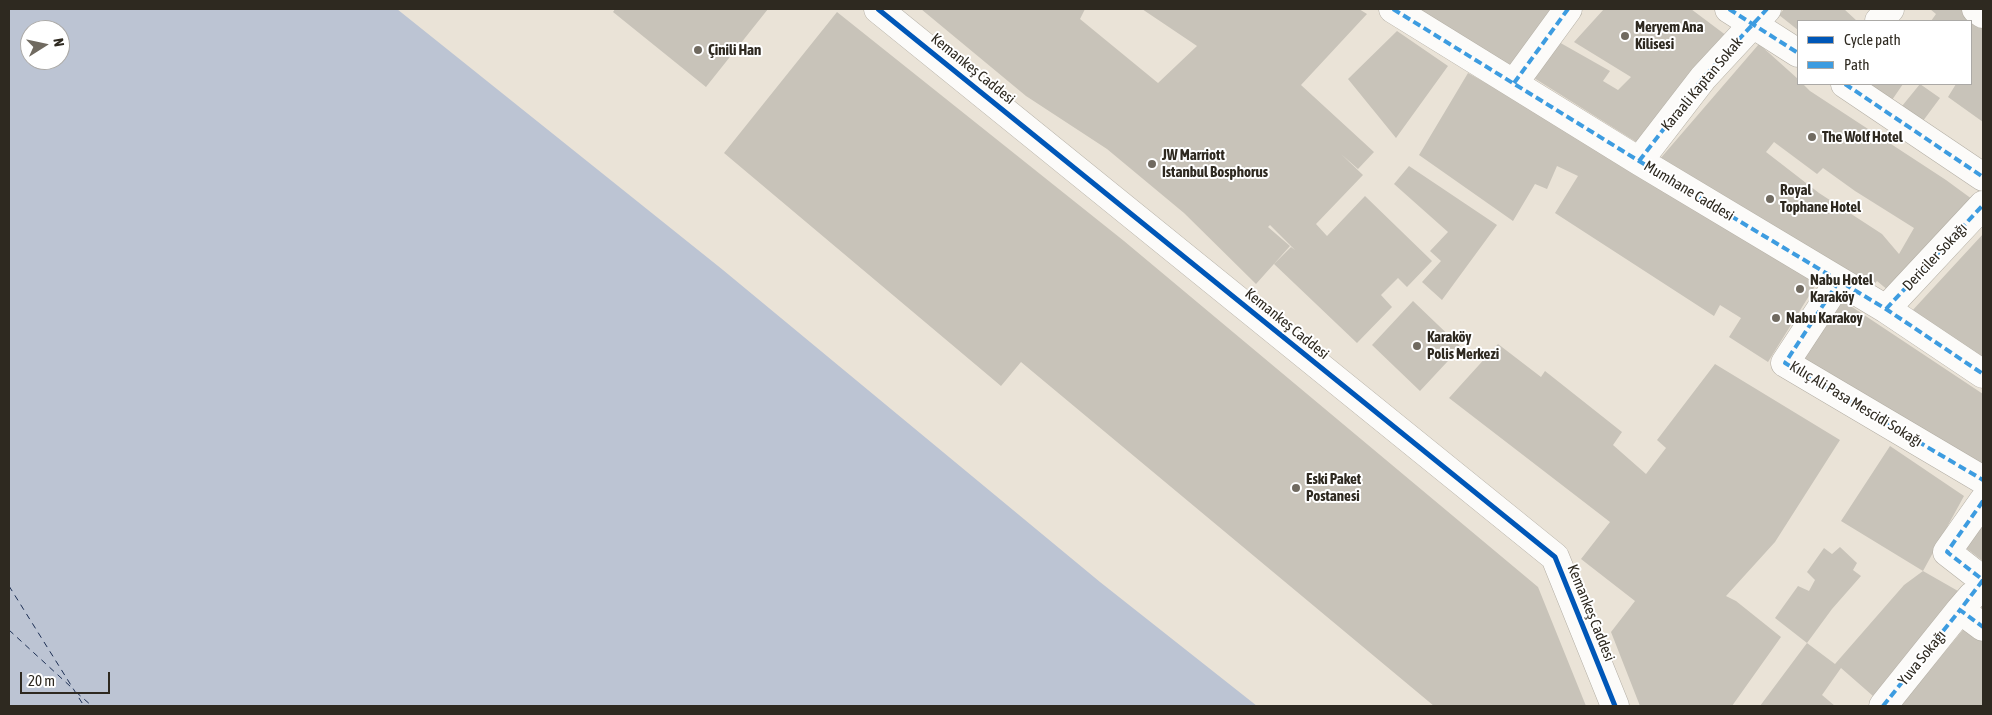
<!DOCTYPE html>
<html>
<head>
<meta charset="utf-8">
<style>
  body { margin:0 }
  #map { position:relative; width:1992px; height:715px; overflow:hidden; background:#eae3d7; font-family:"Asap Condensed",sans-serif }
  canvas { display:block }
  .frame { position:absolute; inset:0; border:10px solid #2e2920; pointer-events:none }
  .legend { position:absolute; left:1797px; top:20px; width:175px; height:65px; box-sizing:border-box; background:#fff; border:1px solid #aba9a6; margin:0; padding:6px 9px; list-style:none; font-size:15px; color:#2e2920 }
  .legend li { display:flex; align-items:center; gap:10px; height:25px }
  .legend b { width:25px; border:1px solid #aba9a6 }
  .north { position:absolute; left:20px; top:20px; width:50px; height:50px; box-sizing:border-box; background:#fff; border:1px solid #aba9a6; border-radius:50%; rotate:80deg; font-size:14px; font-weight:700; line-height:20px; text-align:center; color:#2e2920 }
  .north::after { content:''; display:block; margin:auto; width:18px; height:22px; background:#706a60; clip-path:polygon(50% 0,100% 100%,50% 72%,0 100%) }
  .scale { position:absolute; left:20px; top:672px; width:90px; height:22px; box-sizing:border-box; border:2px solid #2e2920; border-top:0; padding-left:6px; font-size:15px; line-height:18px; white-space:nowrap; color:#2e2920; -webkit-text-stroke:4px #fff; paint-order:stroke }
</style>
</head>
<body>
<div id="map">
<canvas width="1992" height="715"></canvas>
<div class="frame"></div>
<ul class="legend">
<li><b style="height:6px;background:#0057b8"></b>Cycle path</li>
<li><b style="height:6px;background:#3d9ce0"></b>Path</li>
</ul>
<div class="north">N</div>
<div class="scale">20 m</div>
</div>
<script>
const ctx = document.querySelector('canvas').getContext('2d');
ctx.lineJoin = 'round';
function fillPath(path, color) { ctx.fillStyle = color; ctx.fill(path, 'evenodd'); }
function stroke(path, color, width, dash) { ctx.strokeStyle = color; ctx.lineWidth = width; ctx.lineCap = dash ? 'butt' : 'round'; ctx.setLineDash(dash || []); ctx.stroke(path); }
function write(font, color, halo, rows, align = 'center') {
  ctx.font = font + ' "Asap Condensed",sans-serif'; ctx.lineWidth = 4; ctx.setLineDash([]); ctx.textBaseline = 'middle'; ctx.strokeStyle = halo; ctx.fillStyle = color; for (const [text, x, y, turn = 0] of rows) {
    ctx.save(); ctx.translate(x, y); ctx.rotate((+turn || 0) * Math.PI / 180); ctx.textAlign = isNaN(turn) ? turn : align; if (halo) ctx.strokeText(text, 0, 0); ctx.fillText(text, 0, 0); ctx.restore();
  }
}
fillPath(new Path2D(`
  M9 9H397L723 270 1100 582 1257 706H9ZM30 30H60V60H30Z`), '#bcc4d3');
stroke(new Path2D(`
  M9 586 84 706
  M9 630 71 687
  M76 692 92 706`), '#1c2f54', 1, [6, 5]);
fillPath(new Path2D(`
  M615 9H768L706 87 613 12Z
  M921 9H1085L1080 19 1158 83 1197 46 1142 9H1359L1367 14 1301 85 1374 152 1358 169 1341 154 1363 175 1316 224 1327 236 1365 196 1432 261 1407 287 1398 278 1381 295 1392 307 1357 343 1274 264 1291 247 1295 250 1270 225 1268 227 1290 246 1256 284 1184 213 1107 149 1026 96Z
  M1415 9H1554L1508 72Z
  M1604 9H1691L1727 36 1641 145 1526 73 1550 37 1610 71 1603 81 1618 90 1631 77 1574 42Z
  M1784 9H1844L1857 21H1798V30L1779 15Z
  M1930 9H1963L1983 23V122L1948 97 1956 84H1971V21H1931L1936 14Z
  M837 12 1124 241 1538 587 1586 706H1434L1021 362 1001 386 724 153Z
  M1397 31 1448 66 1396 138 1348 79Z
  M1759 44 1798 79V84H1803L1810 91 1946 180 1976 202 1889 291 1877 281 1872 287 1659 160ZM1774 142 1817 174 1823 168 1855 191 1914 228 1899 254 1882 234 1819 193 1766 152Z
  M1468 73 1598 145 1817 283 1768 362 1729 337 1741 318 1720 305 1714 316 1555 213 1578 176 1557 166 1547 189 1535 184 1513 221 1419 155Z
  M1869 84H1903L1892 100Z
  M1920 84 1940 98 1920 125 1898 111Z
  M1409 166 1497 225 1442 300 1422 282 1441 261 1430 251 1448 232 1394 184Z
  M1983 234V365L1911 312Z
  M1840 299 1983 394V470L1799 357Z
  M1413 301 1461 347 1420 391 1372 345Z
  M1498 344 1541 377 1545 371 1622 432 1613 445 1646 474 1666 448 1657 440 1715 364 1840 440 1775 542 1726 596 1736 601 1781 637 1732 706H1640L1611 632 1635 601 1581 559 1610 522 1449 398Z
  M1890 446 1964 496 1923 571 1958 591 1873 696 1841 668 1822 695 1835 706H1760L1807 643 1835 664 1904 585 1923 571 1841 521Z
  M1983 522V561L1966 548Z
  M1840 547 1857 563 1853 570 1861 576 1832 609 1807 643 1775 618 1798 586 1809 591 1815 580 1807 572 1824 548 1832 554Z
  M1967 625 1983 639V706H1900Z`), '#c8c3b9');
const minor = new Path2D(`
  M878 9 1555 557 1615 706
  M1393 9 1639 161 1886 309 1983 374
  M1729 9 1798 53
  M1879 21 1890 9
  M1514 83 1568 9
  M1845 84 1983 177
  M1639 161 1703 78 1767 9
  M1839 281 1785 363 1983 480
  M1886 309 1983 205
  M1983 501 1947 552 1983 580
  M1972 596 1960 610 1983 627
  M1883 706 1960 610`);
const major = new Path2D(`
  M1976 9 1983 14`);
stroke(minor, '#b3aea4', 29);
stroke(major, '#b3aea4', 29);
stroke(minor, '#fcfbf9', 28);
stroke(major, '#fcfbf9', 28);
stroke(new Path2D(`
  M1393 9 1639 161 1886 309 1983 374
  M1729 9 1798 53
  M1514 83 1568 9
  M1845 84 1983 177
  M1639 161 1703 78 1767 9
  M1839 281 1785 363 1983 480
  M1886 309 1983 205
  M1983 501 1947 552 1983 580
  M1983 580 1960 610 1983 627
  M1883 706 1960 610`), '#3d9ce0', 4, [8, 4]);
stroke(new Path2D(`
  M878 9 1555 557 1615 706`), '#0057b8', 5);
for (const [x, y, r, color] of [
  [1625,36,5,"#706a60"],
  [698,50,5,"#706a60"],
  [1812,137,5,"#706a60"],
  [1152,164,5,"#706a60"],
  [1770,199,5,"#706a60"],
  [1800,289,5,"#706a60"],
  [1776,318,5,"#706a60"],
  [1417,346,5,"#706a60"],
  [1296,488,5,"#706a60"]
]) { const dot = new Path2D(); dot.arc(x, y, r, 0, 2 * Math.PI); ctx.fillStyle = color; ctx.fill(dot); stroke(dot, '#fff', 2); }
write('bold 15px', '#2e2920', '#fff', [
  ["Meryem Ana",1635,27],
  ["Kilisesi",1635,44],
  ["Çinili Han",708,50],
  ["The Wolf Hotel",1822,137],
  ["JW Marriott",1162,155],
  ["Istanbul Bosphorus",1162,172],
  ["Royal",1780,190],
  ["Tophane Hotel",1780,207],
  ["Nabu Hotel",1810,280],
  ["Karaköy",1810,297],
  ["Nabu Karakoy",1786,318],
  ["Karaköy",1427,337],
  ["Polis Merkezi",1427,354],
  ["Eski Paket",1306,479],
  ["Postanesi",1306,496]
], 'left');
write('15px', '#2e2920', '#fff', [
  ["Kemankeş Caddesi",973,69,39],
  ["Karaali Kaptan Sokak",1702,84,-50],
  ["Mumhane Caddesi",1689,191,31],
  ["Dericiler Sokağı",1935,257,-47],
  ["Kemankeş Caddesi",1287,324,39],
  ["Kılıç Ali Pasa Mescidi Sokağı",1856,404,31],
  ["Kemankeş Caddesi",1591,613,68],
  ["Yuva Sokağı",1922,658,-51]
]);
</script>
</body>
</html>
